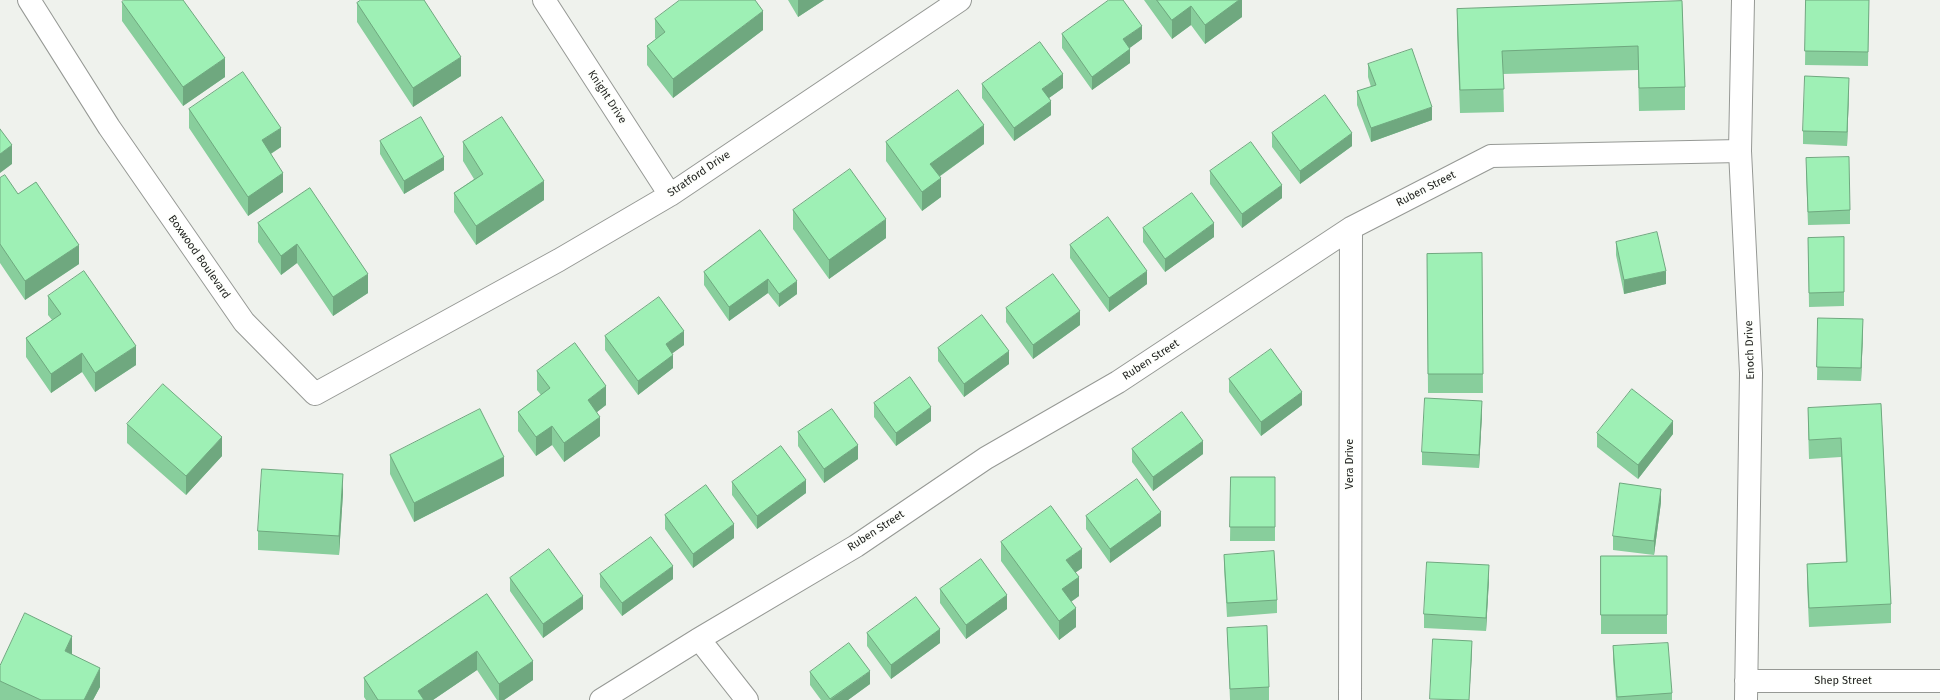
<!DOCTYPE html>
<html>
<head>
<meta charset="utf-8">
<style>
  body { margin:0 }
  canvas { display:block; background:#eff2ed }
</style>
</head>
<body>
<canvas width="1940" height="700"></canvas>
<script>
const ctx = document.querySelector('canvas').getContext('2d');
ctx.lineJoin = 'round';
function stroke(path, color, width, dash) { ctx.strokeStyle = color; ctx.lineWidth = width; ctx.lineCap = dash ? 'butt' : 'round'; ctx.setLineDash(dash || []); ctx.stroke(path); }
function fillPath(path, color) { ctx.fillStyle = color; ctx.fill(path, 'evenodd'); }
function write(font, color, halo, rows, align = 'center') {
  ctx.font = font + ' "Fira Sans",sans-serif'; ctx.lineWidth = 3; ctx.setLineDash([]); ctx.textBaseline = 'middle'; ctx.strokeStyle = halo; ctx.fillStyle = color; for (const [text, x, y, turn = 0] of rows) {
    ctx.save(); ctx.translate(x, y); ctx.rotate((+turn || 0) * Math.PI / 180); ctx.textAlign = isNaN(turn) ? turn : align; if (halo) ctx.strokeText(text, 0, 0); ctx.fillText(text, 0, 0); ctx.restore();
  }
}
const street = new Path2D(`
  M29 0 109 127 244 322 315 394 559 260 670 195 960 0
  M544 0 670 195
  M1743 0 1740 151 1751 373 1746 700
  M699 639 747 700
  M1746 681H1940
  M601 700 699 639 856 546 986 458 1118 382 1351 228 1491 156 1740 151
  M1350 700 1351 228`);
stroke(street, '#969995', 24);
stroke(street, '#fff', 22);
fillPath(new Path2D(`
  M788 0H824L798 17Z
  M1144 0H1242V17L1205 44 1191 25 1172 39Z
  M1806 0H1869L1868 66 1805 65Z
  M1682 1 1685 87V110L1639 111 1638 70 1503 74 1504 112 1460 113 1457 32V9Z
  M122 2 225 77 183 106 122 21Z
  M357 3 461 76 413 107 357 22Z
  M655 19 763 30 673 98 647 65V46L656 39 655 38Z
  M1062 34 1142 39 1129 48 1130 63 1092 90 1062 48Z
  M1368 64 1432 120 1371 142 1357 105V91L1371 87 1368 77Z
  M982 84 1063 88 1049 98 1051 115 1014 141 982 98Z
  M1849 91 1847 146 1803 144V131Z
  M189 109 281 147 271 154 283 192 248 216 189 128Z
  M1272 133 1352 146 1300 184 1272 147Z
  M380 141 444 170 404 194 380 154Z
  M463 142 544 200 476 245 454 212V193L474 179 463 161Z
  M886 142 984 144 939 177 941 197 922 211 886 161Z
  M1210 171 1282 198 1242 228 1210 184Z
  M1806 171 1850 210V224L1808 225Z
  M0 178 18 194 79 264 25 300 0 263Z
  M310 188 368 293 333 316 297 263 281 275 258 242V223Z
  M793 210 886 238 829 279 793 229Z
  M1143 228 1214 237 1165 272 1143 242Z
  M760 230 797 294 779 307 768 293 729 321 704 285V272Z
  M1844 237V306L1809 307 1808 238Z
  M1616 242 1666 284 1624 294 1616 255Z
  M1070 245 1147 284 1109 312 1070 258Z
  M1482 253 1483 393H1428L1427 254Z
  M48 296 136 365 95 392 82 372 51 393 26 357V338L52 320 48 315Z
  M1006 308 1080 325 1033 359 1006 322Z
  M1818 318 1863 333 1861 381 1817 380Z
  M605 336 684 345 672 353 673 368 638 395 605 350Z
  M938 348 1009 364 964 397 938 361Z
  M537 371 606 405 597 412 600 436 564 462 552 445 536 456 518 431V412L541 395 537 390Z
  M1229 379 1302 405 1261 436 1229 392Z
  M874 403 931 421 896 446 874 417Z
  M1881 404 1891 604V623L1809 627 1807 583V564L1846 562 1841 457 1809 459 1808 427V408Z
  M1482 414 1479 468 1422 465V452Z
  M127 424 222 456 186 495 127 443Z
  M798 432 858 459 824 483 798 446Z
  M1597 433 1673 434 1638 479 1597 447Z
  M1132 449 1203 454 1153 491 1132 462Z
  M390 455 504 476 414 522 390 474Z
  M1231 477H1275V541H1230Z
  M732 482 806 493 757 529 732 495Z
  M343 493 339 555 258 550V531Z
  M1661 502 1654 555 1613 550V536Z
  M665 515 734 538 693 568 665 529Z
  M1086 516 1161 526 1110 563 1086 529Z
  M1001 542 1082 568 1075 573 1079 596 1071 602 1076 627 1059 640 1001 561Z
  M1224 555 1277 600V613L1227 617 1224 568Z
  M1601 556H1667V634H1601Z
  M600 574 673 579 622 616 600 587Z
  M510 578 583 609 543 638 510 591Z
  M1489 579 1486 631 1424 628V614Z
  M940 589 1007 609 966 639 940 603Z
  M487 594 533 680 504 700H497L477 670 433 700H366L364 697V678Z
  M1227 628 1269 687V700H1230Z
  M867 633 940 643 891 679 867 646Z
  M1613 646 1672 693V700H1616L1613 660Z
  M0 666 100 687 93 700H0Z
  M810 672 870 684 848 700H821L810 685Z`), '#88ce9c');
fillPath(new Path2D(`
  M798 0H824L798 17Z
  M1239 0H1242V17L1205 44V25Z
  M1191 6V25L1172 39V20Z
  M763 11V30L673 98V79Z
  M1142 26V39L1123 53V39Z
  M1130 49V63L1092 90V77Z
  M461 57V76L413 107V88Z
  M225 58V77L183 106V87Z
  M1063 74V88L1042 103V89Z
  M1849 78V91L1847 146V132Z
  M1051 101V115L1014 141V128Z
  M1432 107V120L1371 142V128Z
  M984 125V144L930 183V164Z
  M281 128V147L262 159V140Z
  M1352 133V146L1300 184V171Z
  M12 145V164L0 173V154Z
  M444 157V170L404 194V181Z
  M283 173V192L248 216V197Z
  M941 178V197L922 211V192Z
  M544 181V200L476 245V226Z
  M1282 185V198L1242 228V214Z
  M886 219V238L829 279V260Z
  M1214 223V237L1165 272V259Z
  M297 244V263L281 275V256Z
  M79 245V264L25 300V281Z
  M1147 271V284L1109 312V298Z
  M1666 271V284L1624 294V280Z
  M368 274V293L333 316V297Z
  M768 279V293L729 321V307Z
  M797 281V294L779 307V294Z
  M1080 311V325L1033 359V345Z
  M1863 319V333L1861 381V368Z
  M684 331V345L666 358V344Z
  M136 346V365L95 392V373Z
  M1009 351V364L964 397V384Z
  M82 353V372L51 393V374Z
  M673 355V368L638 395V381Z
  M606 386V405L588 419V400Z
  M1302 392V405L1261 436V422Z
  M1482 401V414L1479 468V455Z
  M931 407V421L896 446V433Z
  M600 417V436L564 462V443Z
  M1673 421V434L1638 479V465Z
  M552 426V445L536 456V437Z
  M222 437V456L186 495V476Z
  M1203 441V454L1153 491V477Z
  M858 445V459L824 483V469Z
  M504 457V476L414 522V503Z
  M343 474V493L339 555V536Z
  M806 480V493L757 529V516Z
  M1661 489V502L1654 555V541Z
  M1161 512V526L1110 563V549Z
  M734 524V538L693 568V554Z
  M1082 549V568L1066 579V560Z
  M1489 565V579L1486 631V618Z
  M673 566V579L622 616V603Z
  M1079 577V596L1062 608V589Z
  M1007 595V609L966 639V625Z
  M583 596V609L543 638V624Z
  M1076 608V627L1059 640V621Z
  M940 629V643L891 679V665Z
  M72 636V655L65 651Z
  M1472 641V654L1469 700Z
  M477 651V670L433 700H418V691Z
  M533 661V680L504 700H499V684Z
  M100 668V687L93 700H84Z
  M870 671V684L848 700H830Z`), '#6fa87f');
const building = new Path2D(`
  M124 0H183L225 58 183 87 122 2Z
  M361 0H424L461 57 413 88 357 3Z
  M680 0H755L763 11 673 79 647 46 665 32 655 19Z
  M1109 0H1123L1142 26 1123 39 1130 49 1092 77 1062 34Z
  M1157 0H1239L1205 25 1191 6 1172 20Z
  M1806 0H1869L1868 52 1805 51Z
  M1682 1 1685 87 1639 88 1638 46 1502 51 1504 89 1460 90 1457 9Z
  M1040 42 1063 74 1042 89 1051 101 1014 128 982 84Z
  M1412 49 1432 107 1371 128 1357 91 1376 85 1368 64Z
  M243 72 281 128 262 140 283 173 248 197 189 109Z
  M1805 76 1849 78 1847 132 1803 131Z
  M958 90 984 125 930 164 941 178 922 192 886 142Z
  M1325 95 1352 133 1300 171 1272 133Z
  M421 117 444 157 404 181 380 141Z
  M502 117 544 181 476 226 454 193 483 174 463 142Z
  M0 129 12 145 0 154Z
  M1251 142 1282 185 1242 214 1210 171Z
  M1849 157 1850 210 1808 212 1806 158Z
  M850 169 886 219 829 260 793 210Z
  M5 175 18 194 36 182 79 245 25 281 0 244V178Z
  M310 188 368 274 333 297 297 244 281 256 258 223Z
  M1192 193 1214 223 1165 259 1143 228Z
  M1108 217 1147 271 1109 298 1070 245Z
  M760 230 797 281 779 294 768 279 729 307 704 272Z
  M1657 232 1666 271 1624 280 1616 242Z
  M1844 237V292L1809 293 1808 238Z
  M1482 253 1483 374H1428L1427 254Z
  M84 271 136 346 95 373 82 353 51 374 26 338 61 314 48 296Z
  M1053 274 1080 311 1033 345 1006 308Z
  M659 297 684 331 666 344 673 355 638 381 605 336Z
  M982 315 1009 351 964 384 938 348Z
  M1818 318 1863 319 1861 368 1817 367Z
  M575 343 606 386 588 400 600 417 564 443 552 426 536 437 518 412 550 388 537 371Z
  M1271 349 1302 392 1261 422 1229 379Z
  M910 377 931 407 896 433 874 403Z
  M163 384 222 437 186 476 127 424Z
  M1632 389 1673 421 1638 465 1597 433Z
  M1425 398 1482 401 1479 455 1422 452Z
  M1881 404 1891 604 1809 608 1807 564 1847 562 1841 438 1809 440 1808 408Z
  M480 409 504 457 414 503 390 455Z
  M832 409 858 445 824 469 798 432Z
  M1182 412 1203 441 1153 477 1132 449Z
  M781 446 806 480 757 516 732 482Z
  M262 469 343 474 339 536 258 531Z
  M1231 477H1275V527H1230Z
  M1137 479 1161 512 1110 549 1086 516Z
  M1620 483 1661 489 1654 541 1613 536Z
  M706 485 734 524 693 554 665 515Z
  M1051 506 1082 549 1066 560 1079 577 1062 589 1076 608 1059 621 1001 542Z
  M651 537 673 566 622 603 600 574Z
  M549 549 583 596 543 624 510 578Z
  M1274 551 1277 600 1227 603 1224 555Z
  M1601 556H1667V615H1601Z
  M981 559 1007 595 966 625 940 589Z
  M1427 562 1489 565 1486 618 1424 614Z
  M487 594 533 661 499 684 477 651 418 691 424 700H378L364 678Z
  M916 597 940 629 891 665 867 633Z
  M25 613 72 636 65 651 100 668 84 700H41L0 681V666Z
  M1267 626 1269 687 1230 689 1227 628Z
  M1433 639 1472 641 1469 700 1430 699Z
  M849 643 870 671 830 699 810 672Z
  M1668 643 1672 693 1617 697 1613 646Z`);
fillPath(building, '#9ef0b5');
stroke(building, '#6fa87f', 1);
write('11px', '#1e1f1d', '#fdfffb', [
  ["Knight Drive",607,97,57],
  ["Stratford Drive",699,174,-34],
  ["Ruben Street",1426,189,-27],
  ["Boxwood Boulevard",199,257,55],
  ["Enoch Drive",1750,350,-92],
  ["Ruben Street",1151,360,-33],
  ["Vera Drive",1350,464,-90],
  ["Ruben Street",876,531,-33],
  ["Shep Street",1843,681]
]);
</script>
</body>
</html>
